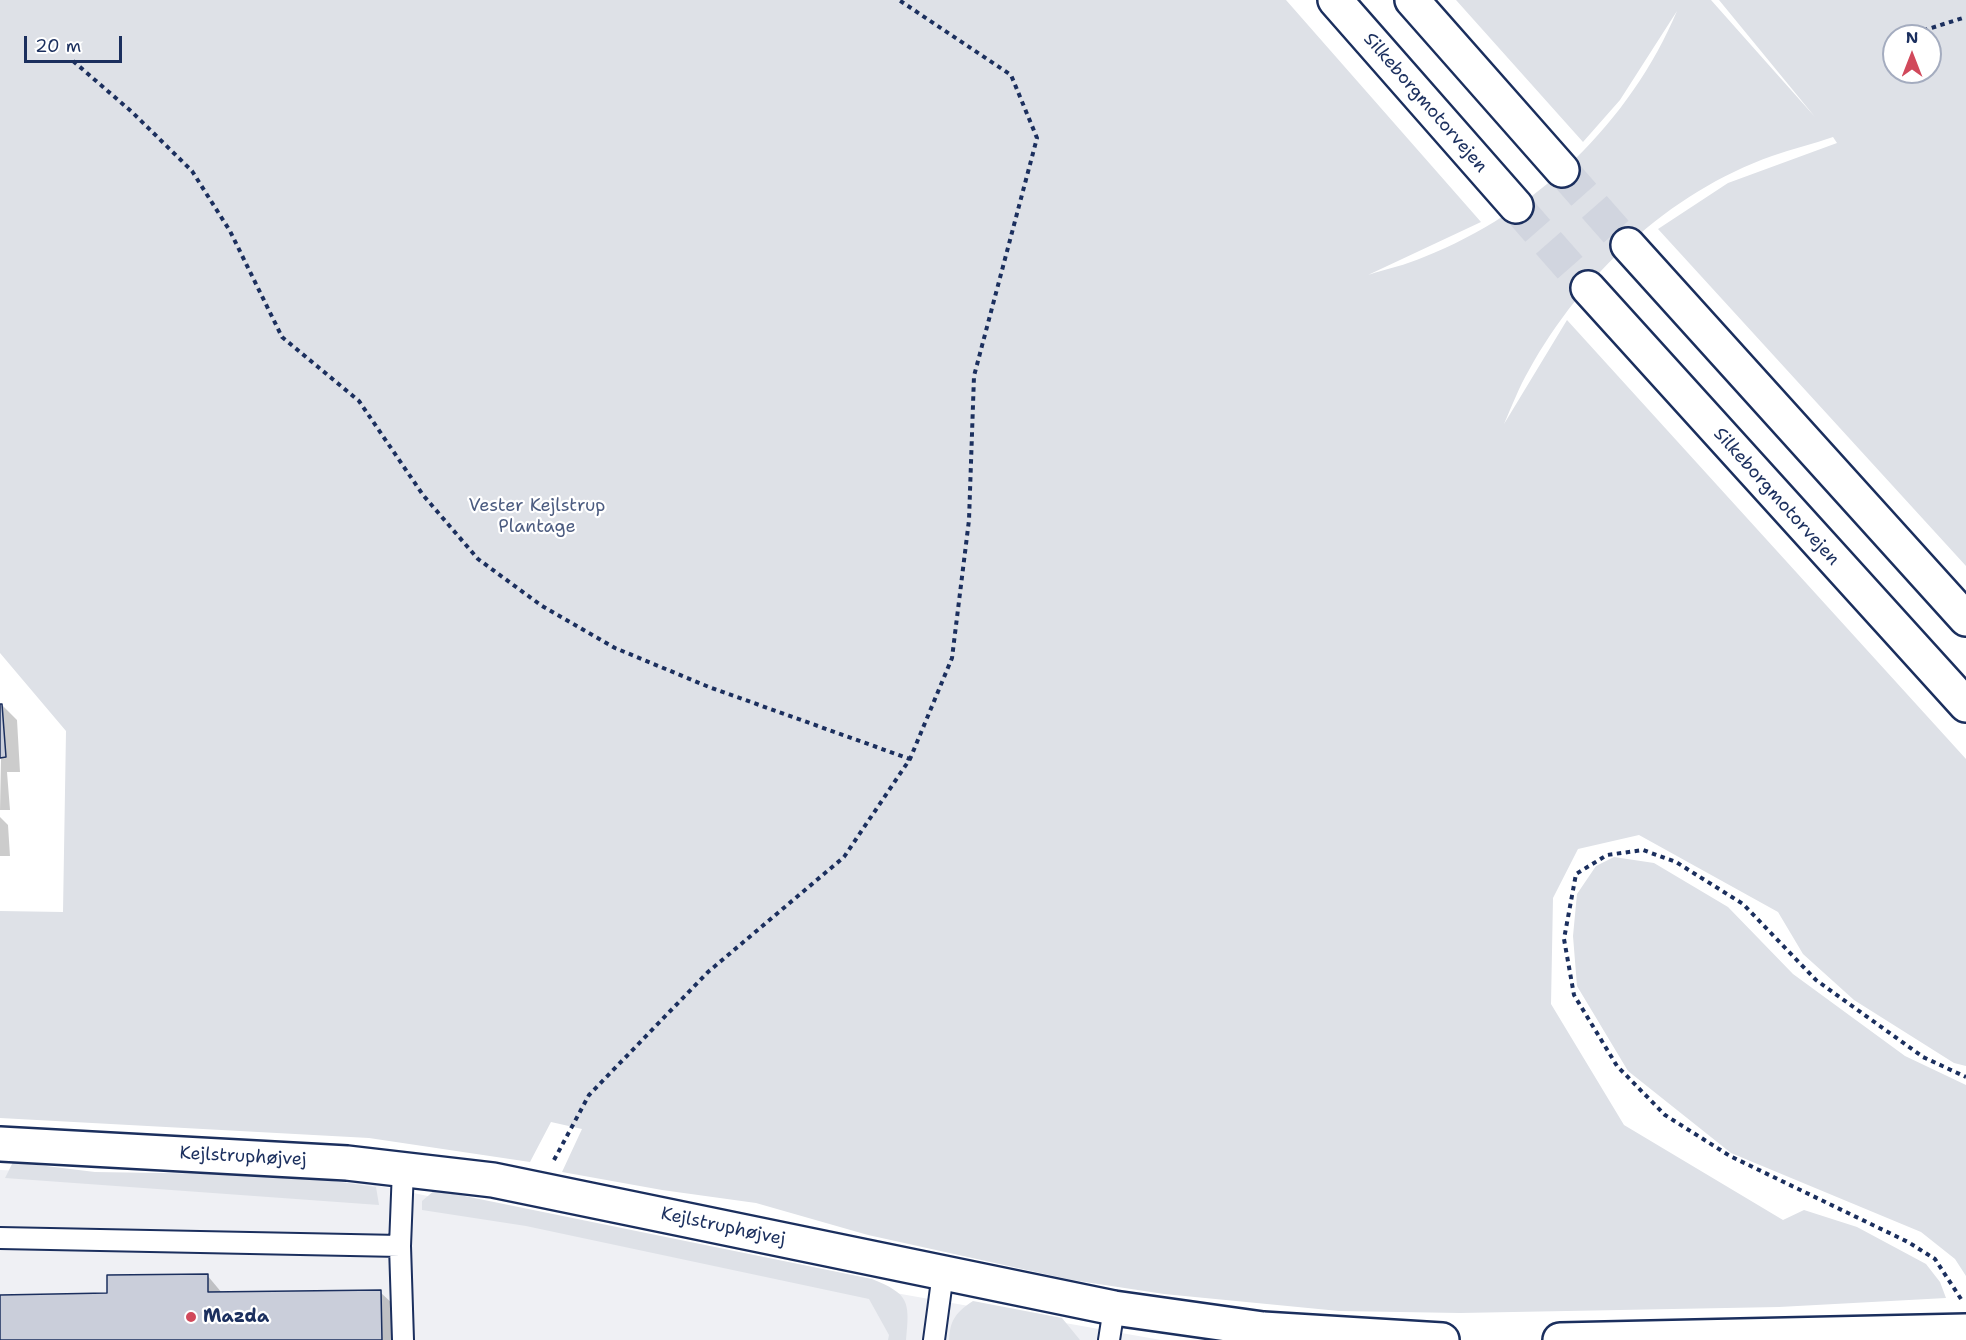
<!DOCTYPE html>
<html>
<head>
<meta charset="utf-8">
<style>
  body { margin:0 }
  #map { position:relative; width:1966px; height:1340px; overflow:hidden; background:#fff; font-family:"Shantell Sans",sans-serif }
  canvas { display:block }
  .north { position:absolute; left:1882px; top:24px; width:60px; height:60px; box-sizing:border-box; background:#fff; border:2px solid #a4acbf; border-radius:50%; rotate:0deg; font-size:16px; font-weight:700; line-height:24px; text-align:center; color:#1b2f5e }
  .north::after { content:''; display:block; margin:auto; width:21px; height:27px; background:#d1495b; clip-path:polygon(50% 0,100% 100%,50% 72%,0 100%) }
  .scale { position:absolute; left:24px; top:36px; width:98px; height:27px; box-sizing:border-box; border:3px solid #1b2f5e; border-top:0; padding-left:8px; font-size:18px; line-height:21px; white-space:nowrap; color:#1b2f5e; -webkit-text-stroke:4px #fff; paint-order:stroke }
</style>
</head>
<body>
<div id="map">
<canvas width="1966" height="1340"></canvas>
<div class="north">N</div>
<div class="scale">20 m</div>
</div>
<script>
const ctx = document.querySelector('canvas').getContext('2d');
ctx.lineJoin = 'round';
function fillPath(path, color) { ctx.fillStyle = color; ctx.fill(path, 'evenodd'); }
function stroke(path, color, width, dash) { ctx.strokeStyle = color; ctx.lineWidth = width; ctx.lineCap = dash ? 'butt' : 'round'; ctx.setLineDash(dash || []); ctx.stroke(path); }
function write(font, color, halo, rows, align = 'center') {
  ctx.font = font + ' "Shantell Sans",sans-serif'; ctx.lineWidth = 4.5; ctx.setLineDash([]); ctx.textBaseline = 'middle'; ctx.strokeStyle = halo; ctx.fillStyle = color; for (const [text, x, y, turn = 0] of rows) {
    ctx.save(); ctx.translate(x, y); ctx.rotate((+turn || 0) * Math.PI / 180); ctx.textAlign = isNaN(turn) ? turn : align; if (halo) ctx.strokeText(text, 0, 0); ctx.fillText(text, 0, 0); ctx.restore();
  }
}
fillPath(new Path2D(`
  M0 1170 365 1183 901 1294 1161 1340H0Z`), '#eff0f4');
fillPath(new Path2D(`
  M0 0H1286L1481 222 1368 275C1386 269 1406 265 1424 257 1536 213 1630 122 1677 11L1620 100 1583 142 1456 0H1711L1815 117 1719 0H1966V566L1658 229 1728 183 1837 143 1833 137C1813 144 1792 149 1772 156 1668 193 1582 275 1529 370 1519 387 1512 406 1504 424L1567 320 1966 759V1066L1954 1063 1854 1000 1803 954 1778 912 1639 835 1578 849 1553 898 1551 1004 1624 1125 1783 1220 1804 1210 1857 1227 1926 1264 1940 1282 1946 1298 1779 1307 1460 1313 1339 1311 1164 1294 1072 1280 868 1235 756 1203 662 1190 562 1172 582 1129 551 1122 530 1162 369 1138 0 1118V911L63 912 66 731 0 653ZM1894 36H1930V72H1894Z
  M1614 857 1654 863 1728 907 1793 974 1905 1056 1966 1085V1276L1955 1259 1921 1232 1731 1153 1628 1071 1577 986 1573 936 1577 894 1596 866Z
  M13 1162 95 1172 289 1175 376 1187 379 1205 5 1178Z
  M435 1190 872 1279C909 1294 910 1301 906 1340H888L889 1335 869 1299 526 1226 422 1210V1201Z
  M973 1301 1062 1318 1080 1340H949C950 1320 956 1312 973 1301Z`), '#dee1e7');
fillPath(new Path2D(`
  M2 705 17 720 20 772H7L10 810H0Z
  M0 817 8 825 10 856H0Z
  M207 1275 222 1293 380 1292 395 1306 396 1340H0V1296L108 1295Z`), '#0003');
const building = new Path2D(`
  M0 704H2L6 757 0 758Z
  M208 1274V1292L381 1290 382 1340H0V1295L107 1293V1275Z`);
fillPath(building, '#caceda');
stroke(building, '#1b2f5e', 1.5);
stroke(new Path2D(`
  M1562 170 1628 245
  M1516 206 1588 288`), '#d1d5df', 33, [33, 16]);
const lane = new Path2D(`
  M0 1238 400 1246 403 1169
  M400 1246 403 1340
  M934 1340 943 1273
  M1109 1340 1114 1308`);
const street = new Path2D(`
  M0 1144 347 1163 493 1180 1114 1308 1263 1329 1442 1340
  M1560 1340 1966 1331`);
const highway = new Path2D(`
  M1335 0 1516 206
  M1412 0 1562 170
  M1628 245 1966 619
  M1588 288 1966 705`);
stroke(lane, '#1b2f5e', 24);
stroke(street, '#1b2f5e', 38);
stroke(highway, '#1b2f5e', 38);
stroke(new Path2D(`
  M1906 36 1966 17
  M73 61 132 112 192 171 230 231 282 337 359 401 423 495 478 559 542 606 615 648 709 687 910 759
  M554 1160 589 1095 708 972 844 857 910 759 952 658 969 520 974 376 1037 138 1011 75 899 0
  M1961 1299 1935 1259 1908 1242 1730 1156 1665 1115 1617 1066 1574 995 1564 939 1576 874 1607 855 1643 850 1676 862 1743 904 1816 980 1923 1057 1966 1077`), '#1b2f5e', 4, [4.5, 4.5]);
stroke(lane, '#fff', 20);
stroke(street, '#fff', 33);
stroke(highway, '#fff', 33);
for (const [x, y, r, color] of [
  [191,1317,6,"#d1495b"]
]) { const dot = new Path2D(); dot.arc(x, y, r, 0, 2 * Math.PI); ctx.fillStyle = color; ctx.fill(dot); stroke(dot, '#fff', 2); }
write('18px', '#1b2f5e', '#fff', [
  ["Silkeborgmotorvejen",1425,103,49],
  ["Silkeborgmotorvejen",1776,497,48],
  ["Kejlstruphøjvej",243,1157,3],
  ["Kejlstruphøjvej",723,1227,12]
]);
write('18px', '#4c5c80', '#fff', [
  ["Vester Kejlstrup",537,506],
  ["Plantage",537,527]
]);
write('bold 18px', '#1b2f5e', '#fff', [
  ["Mazda",203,1317]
], 'left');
</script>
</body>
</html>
